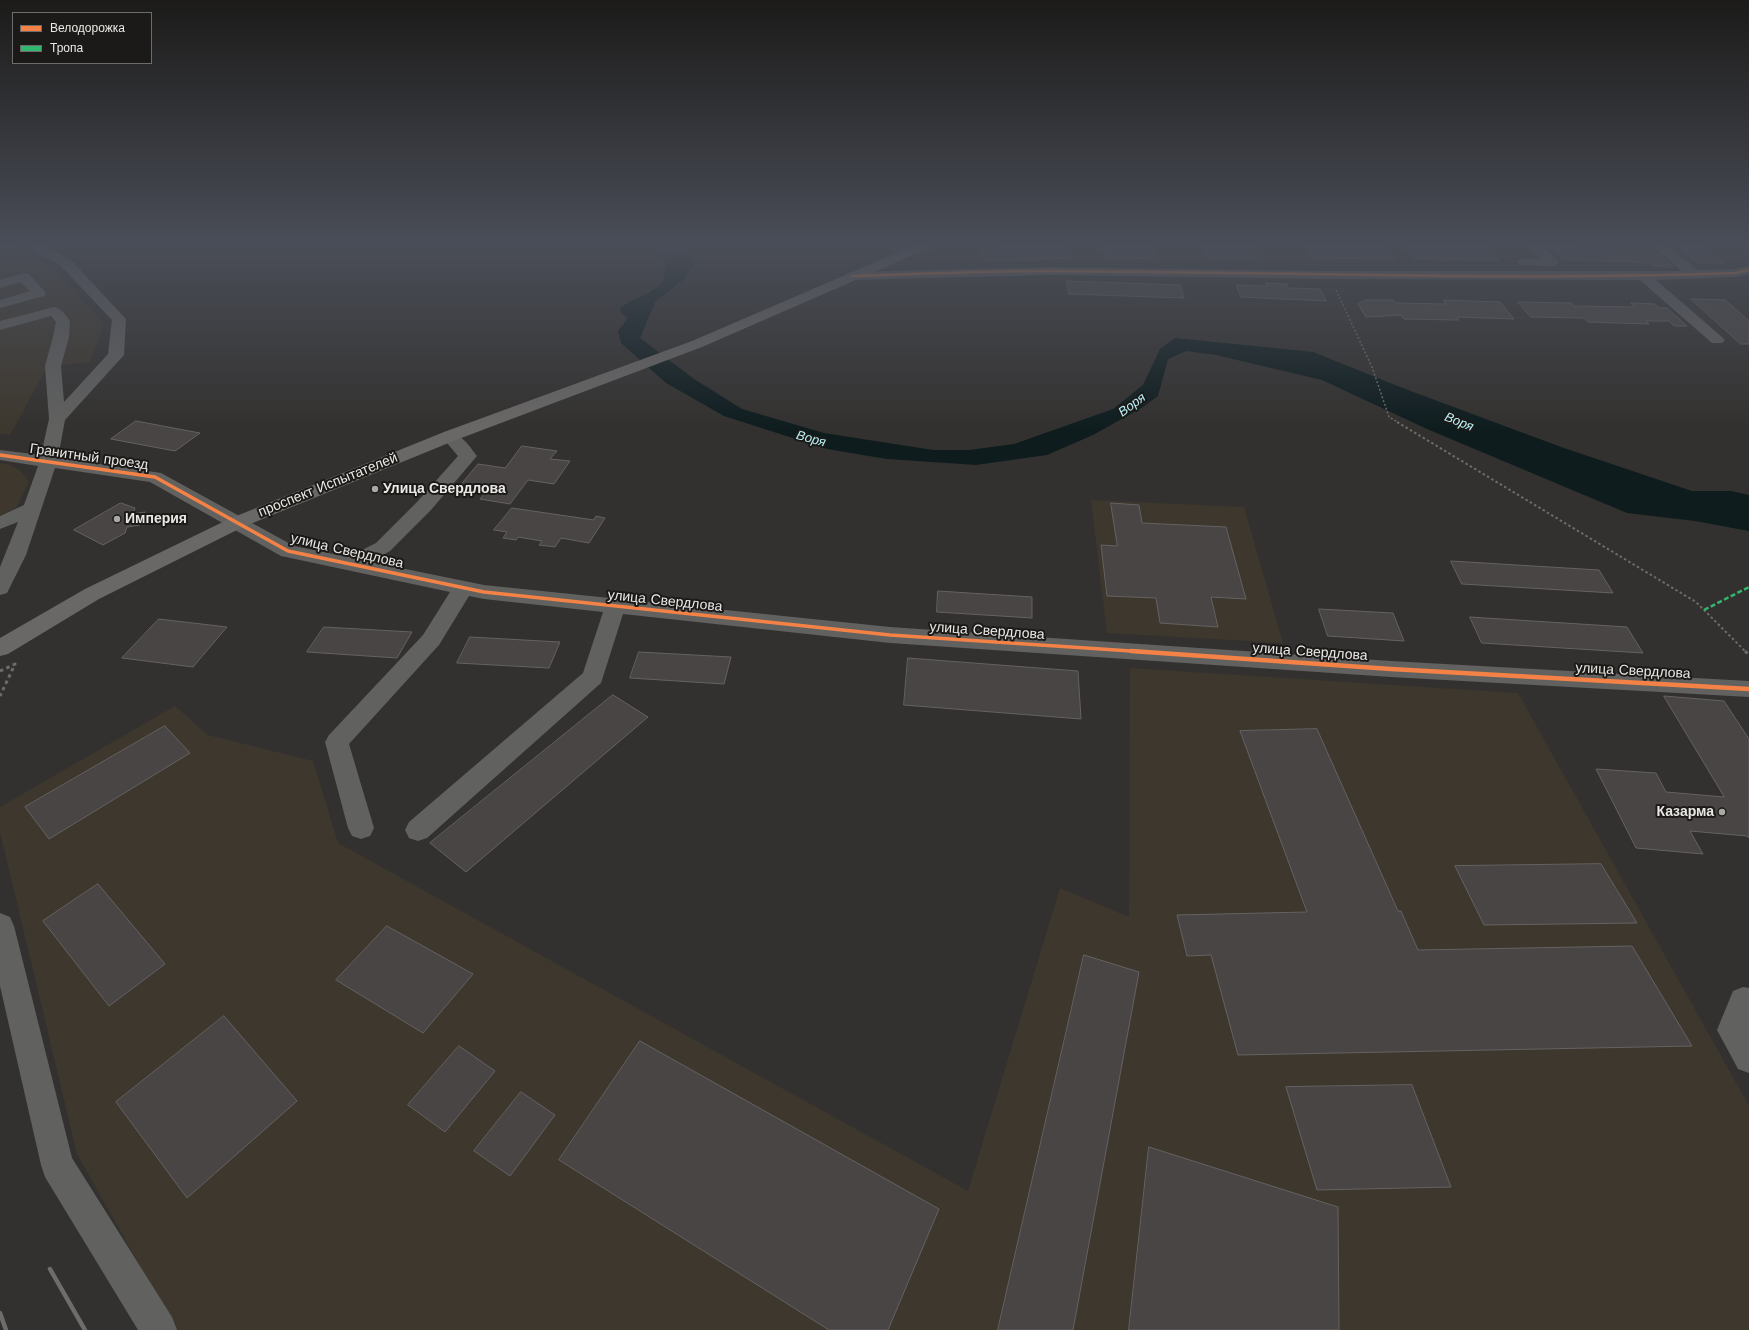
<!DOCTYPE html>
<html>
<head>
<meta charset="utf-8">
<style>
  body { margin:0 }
  #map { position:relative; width:1749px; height:1330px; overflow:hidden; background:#33312f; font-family:"Work Sans",sans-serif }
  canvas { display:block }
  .legend { position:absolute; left:12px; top:12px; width:140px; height:52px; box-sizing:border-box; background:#1c1a18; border:1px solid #6e6c6a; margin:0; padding:5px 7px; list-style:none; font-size:12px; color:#eae8e4 }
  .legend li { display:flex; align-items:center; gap:8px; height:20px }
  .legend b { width:20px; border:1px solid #6e6c6a }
</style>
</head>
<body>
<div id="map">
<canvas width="1749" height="1330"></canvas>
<ul class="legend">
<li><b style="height:5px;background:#f48246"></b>Велодорожка</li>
<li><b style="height:5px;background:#33b770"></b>Тропа</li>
</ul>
</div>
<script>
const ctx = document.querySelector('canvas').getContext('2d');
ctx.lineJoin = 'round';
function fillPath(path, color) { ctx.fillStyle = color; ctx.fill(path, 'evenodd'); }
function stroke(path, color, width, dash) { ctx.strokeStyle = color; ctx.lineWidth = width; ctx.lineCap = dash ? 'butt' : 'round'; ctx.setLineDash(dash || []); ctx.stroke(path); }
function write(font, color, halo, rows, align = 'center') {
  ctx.font = font + ' "Work Sans",sans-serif'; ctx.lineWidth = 4; ctx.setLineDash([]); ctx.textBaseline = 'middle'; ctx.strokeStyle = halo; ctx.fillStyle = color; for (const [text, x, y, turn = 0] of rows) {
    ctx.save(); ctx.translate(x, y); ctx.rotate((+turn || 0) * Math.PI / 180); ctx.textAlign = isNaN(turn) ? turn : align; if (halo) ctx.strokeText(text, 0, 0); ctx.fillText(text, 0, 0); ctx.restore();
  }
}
fillPath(new Path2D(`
  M0 245H13L52 267 104 324 90 362 47 367 10 435 0 434Z
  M0 463 11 465 22 472 29 482 16 508 0 515Z
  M1091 500 1244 507 1283 643 1107 633Z
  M1130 668 1518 693 1749 1106V1330H176L77 1154 0 832V807L175 706 208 735 313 761 338 843 968 1191 1060 888 1129 917Z`), '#3d372d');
fillPath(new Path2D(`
  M642 245H676L695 262 684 279 655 302 640 338 694 379 742 409 824 433 933 450H969L1014 444 1113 409 1143 385 1160 349 1175 338 1313 352 1400 387 1561 447 1692 491H1731L1749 495V531L1695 521 1627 513 1427 429 1322 380 1216 355 1186 351 1168 359 1158 396 1143 407 1093 435 1047 455 976 465 887 459 827 449 724 416 666 383 621 343 618 331 628 318 621 313 620 308C642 292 673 292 664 258Z`), '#0e1c1e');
const building = new Path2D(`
  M1066 245 1073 258 986 261 981 248Z
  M1100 245H1152L1159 258 1107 259Z
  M1201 245H1252L1262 259H1209Z
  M1303 245 1384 246 1394 259 1311 258Z
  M1544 245H1576L1580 250 1660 254 1673 267 1653 266 1650 263 1562 259 1555 249H1548Z
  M1675 245H1701L1725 263H1698Z
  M1404 246 1487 247 1499 260 1414 259Z
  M1067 281 1180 285 1184 298 1069 294Z
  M1266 283 1287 284 1288 288 1320 289 1326 301 1241 297 1236 285 1267 286Z
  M1691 299 1725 300 1749 321V344H1741Z
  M1365 300H1393L1396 303 1446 304 1443 300 1500 302 1514 319 1457 317 1459 320 1404 319 1401 315 1366 317 1358 304Z
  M1518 302 1571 303 1574 306 1635 307 1631 303 1655 304 1659 308H1667L1687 326H1674L1669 321H1646L1649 324 1588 322 1585 318 1531 317Z
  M136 421 200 433 175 451 111 439Z
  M522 446 557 451 550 459 570 461 554 484 528 480 510 504 480 499 486 492 458 488 478 464 505 468Z
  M121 503 135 508 133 514 145 512 140 525 127 527 125 533 103 545 74 530Z
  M1111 503 1139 505 1142 523 1226 527 1246 599 1211 597 1218 627 1160 623 1156 598 1107 596 1101 545 1117 546Z
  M512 508 594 520 596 516 605 518 589 543 561 538 555 547 539 545 542 541 518 537 516 540 503 538 507 532 494 530Z
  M1451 561 1599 570 1613 593 1462 584Z
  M938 591 1032 597V618L937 612Z
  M1319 609 1393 613 1404 641 1328 636Z
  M1470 617 1627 627 1643 653 1482 643Z
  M159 619 227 627 193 667 122 658Z
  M324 627 412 632 397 658 307 652Z
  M470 637 560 642 549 668 457 663Z
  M639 652 731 657 724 684 630 678Z
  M908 658 1078 671 1081 719 904 705Z
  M613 695 648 717 466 872 430 843Z
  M1664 696 1724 701 1749 739V838L1747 836 1690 831 1703 854 1636 848 1596 769 1656 773 1666 792 1724 797Z
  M165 726 190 753 49 839 25 807Z
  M1317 729 1398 911H1401L1418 950 1632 946 1692 1046 1238 1055 1211 955 1187 956 1177 915 1307 912 1240 731Z
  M1601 864 1637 923 1484 925 1455 866Z
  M98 884 165 964 109 1006 43 921Z
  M387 926 473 974 423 1033 336 980Z
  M1084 955 1139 972 1073 1330H998Z
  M224 1016 297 1101 187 1198 116 1102Z
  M640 1041 939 1209 888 1330H829L559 1160Z
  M459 1046 495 1071 445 1132 408 1105Z
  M1412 1085 1451 1187 1317 1190 1286 1087Z
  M521 1092 555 1115 510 1176 474 1151Z
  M1149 1147 1338 1207 1339 1330H1129Z`);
fillPath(building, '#484544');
stroke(building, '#646262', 1);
stroke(new Path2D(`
  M1258 245 1266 258
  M1336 290 1372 367 1389 417 1399 423`), '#6d6c6a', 1.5, [2, 2]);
stroke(new Path2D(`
  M1397 422 1696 602 1746 652`), '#6d6c6a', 2, [2.5, 2.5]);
stroke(new Path2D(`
  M1745 651 1749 655
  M0 671 15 664 0 696`), '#6d6c6a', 3, [3.5, 3.5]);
fillPath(new Path2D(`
  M29 245H44L71 260 126 319 124 355 65 420 58 458 161 473 294 546 348 557 376 543 417 502 458 456 441 436 444 432C458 429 469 445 477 456L431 510 390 551 371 562 484 585 890 627 1391 661 1749 681V697L1391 677 890 643 623 614 601 683 427 838 418 841 409 838 405 830 409 822 583 673 603 612 484 599 469 596 439 645 349 744 374 828 370 836 361 839 352 836 348 828 325 742 329 735 423 635 450 592 281 556 150 482 55 468 26 555 7 593 0 595V567L18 522 0 529V516L24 505 38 466 0 460V450L41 455 49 419 45 366 53 337 56 322 51 316 0 330V321L54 307C61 308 66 315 70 321L69 337 61 366 64 402 108 354 112 320 61 266 30 248Z
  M1526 245H1540L1559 262 1557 265 1552 266 1520 265 1518 262 1520 259 1540 258Z
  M1652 245H1666L1698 270 1735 269 1749 266V274L1735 277 1656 280 1722 337 1725 340 1722 343H1712L1640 280 1328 279 1049 275 852 280 847 279 845 276 847 273 852 272 1049 267 1328 271H1682Z
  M24 273 29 274 46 293 44 296 0 308V300L30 291 21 282 0 288V280Z
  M0 913 10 917 14 926 72 1158 172 1317 177 1330H138L45 1177 41 1165 0 986Z
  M1743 987 1749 988V1073L1738 1069 1717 1030 1733 991Z`), '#61615f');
fillPath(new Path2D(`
  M915 245H935L933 248 920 252 702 347 456 440 243 527 99 599 8 654 0 656V638L85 589 229 519 444 432 692 341Z`), '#6a6866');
stroke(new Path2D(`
  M50 1269 85 1330
  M0 1313 6 1330`), '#6e6d6b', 4.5);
stroke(new Path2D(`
  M1704 610 1749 587`), '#33b770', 2.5, [5, 2.5]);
stroke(new Path2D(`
  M852 276C918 274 985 271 1052 271 1279 272 1507 281 1735 273L1749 270`), '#f48246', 2.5);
stroke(new Path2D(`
  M0 455 155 477 288 551 484 592 890 635 1146 652`), '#f48246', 3.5);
stroke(new Path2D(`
  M1131 651 1391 669 1749 689`), '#f48246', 4.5);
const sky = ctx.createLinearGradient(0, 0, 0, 431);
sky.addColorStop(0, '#1c1b1a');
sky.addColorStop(0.57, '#4a4e58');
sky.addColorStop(1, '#4a4e5800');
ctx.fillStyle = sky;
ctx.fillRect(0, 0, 1749, 431);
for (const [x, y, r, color] of [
  [375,489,4,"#aaa8a5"],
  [117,519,4,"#aaa8a5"],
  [1722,812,4,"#aaa8a5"]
]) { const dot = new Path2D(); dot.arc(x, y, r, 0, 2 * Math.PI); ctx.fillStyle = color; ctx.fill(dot); stroke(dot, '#1c1a18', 1.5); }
write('italic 13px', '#b8f0f7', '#1c1a18', [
  ["Воря",1132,405,-36],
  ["Воря",1459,422,22],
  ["Воря",811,439,15]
]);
write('14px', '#eae8e4', '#1c1a18', [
  ["Гранитный проезд",89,457,8],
  ["проспект Испытателей",328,485,-22],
  ["улица Свердлова",347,551,13],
  ["улица Свердлова",665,601,6],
  ["улица Свердлова",987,631,4],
  ["улица Свердлова",1310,652,4],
  ["улица Свердлова",1633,671,3]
]);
write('bold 14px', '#eae8e4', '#1c1a18', [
  ["Улица Свердлова",383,489],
  ["Империя",125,519],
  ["Казарма",1714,812,"right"]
], 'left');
</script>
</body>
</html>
